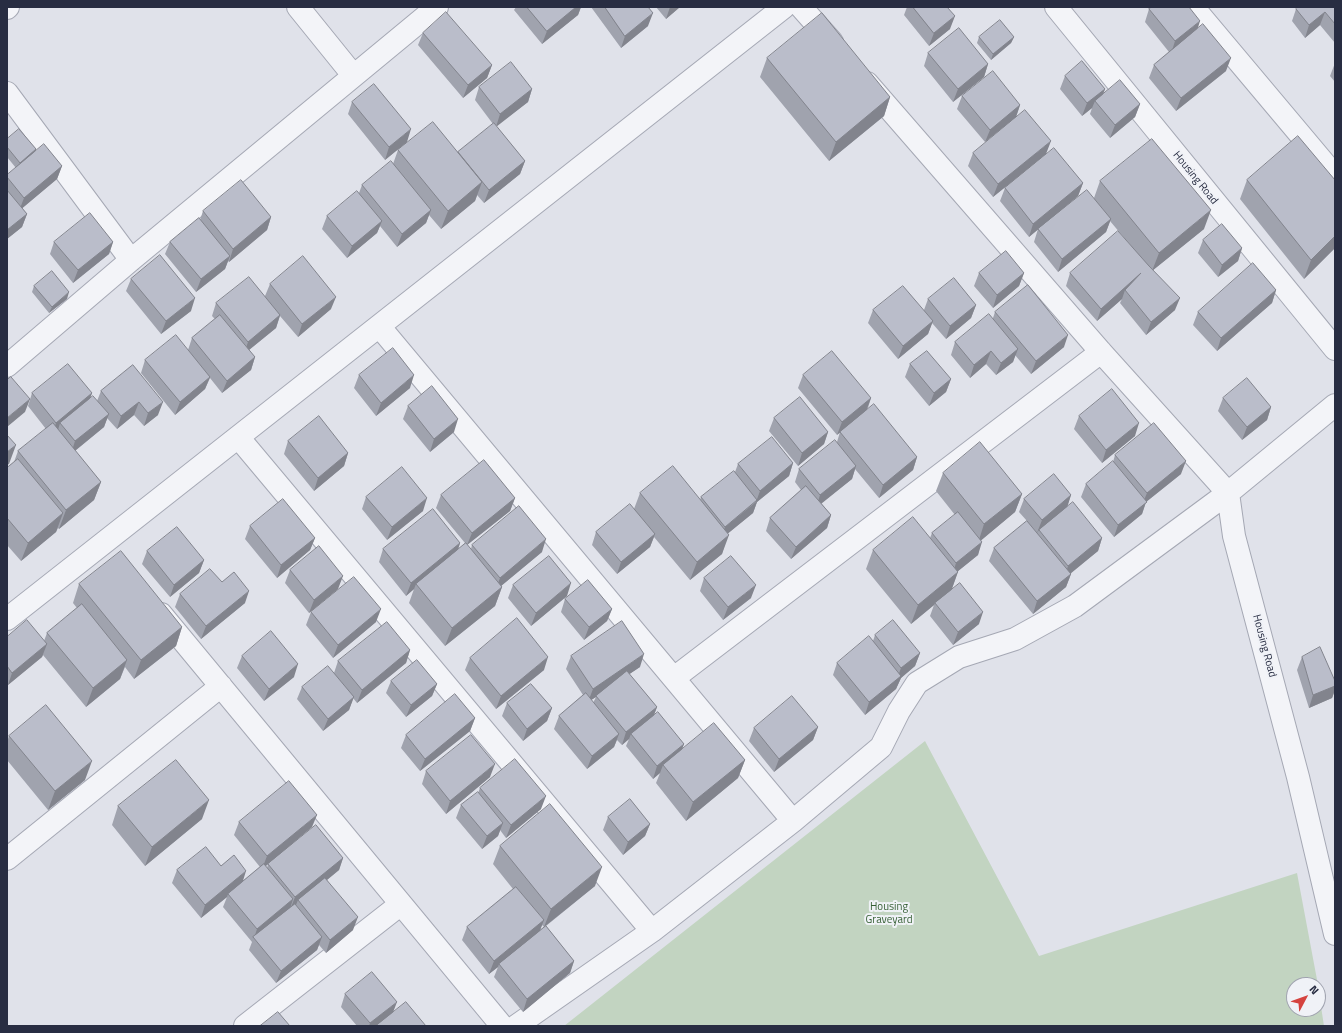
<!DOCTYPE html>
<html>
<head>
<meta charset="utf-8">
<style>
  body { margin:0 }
  #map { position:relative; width:1342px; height:1033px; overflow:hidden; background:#e0e2ea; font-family:"Titillium Web",sans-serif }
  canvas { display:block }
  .frame { position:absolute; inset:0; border:8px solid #282d42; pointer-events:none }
  .north { position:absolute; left:1286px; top:977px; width:40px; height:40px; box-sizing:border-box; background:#f0f2f7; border:1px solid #a0a3af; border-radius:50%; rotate:49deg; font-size:11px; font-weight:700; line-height:16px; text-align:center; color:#282d42 }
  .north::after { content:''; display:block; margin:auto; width:14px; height:18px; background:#d5433f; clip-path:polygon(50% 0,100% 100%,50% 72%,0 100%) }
</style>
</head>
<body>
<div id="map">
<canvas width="1342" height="1033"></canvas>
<div class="frame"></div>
<div class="north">N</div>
</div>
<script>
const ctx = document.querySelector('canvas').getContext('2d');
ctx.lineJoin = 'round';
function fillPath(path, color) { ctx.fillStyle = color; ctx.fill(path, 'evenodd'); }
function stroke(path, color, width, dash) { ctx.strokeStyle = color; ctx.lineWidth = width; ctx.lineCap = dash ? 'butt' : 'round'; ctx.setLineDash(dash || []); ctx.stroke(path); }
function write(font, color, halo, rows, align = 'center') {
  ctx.font = font + ' "Titillium Web",sans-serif'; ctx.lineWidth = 4; ctx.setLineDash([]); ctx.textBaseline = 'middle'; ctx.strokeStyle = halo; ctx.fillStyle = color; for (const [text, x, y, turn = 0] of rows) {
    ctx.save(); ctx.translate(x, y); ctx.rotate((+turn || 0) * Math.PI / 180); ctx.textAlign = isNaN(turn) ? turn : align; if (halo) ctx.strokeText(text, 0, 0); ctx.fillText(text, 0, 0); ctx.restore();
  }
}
fillPath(new Path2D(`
  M925 741 1039 956 1297 873 1318 985H1294V1009H1318V987L1324 1026H564Z`), '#c2d4c1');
const minor = new Path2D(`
  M298 7 353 75
  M801 7 832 42
  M1056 7 1335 349
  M1193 7 1335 176
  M7 8 8 7
  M7 93 131 260
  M379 326 793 821
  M7 366 131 260 437 7
  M1335 405 1228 493 1234 536 1298 777 1335 934
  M238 437 652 931
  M161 614 502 1026
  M7 619 784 7
  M674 678 1101 352
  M7 859 221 686
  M245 1026 401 904
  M516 1026 652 931 793 821 881 747 899 711 917 683 959 657 1015 639 1075 606 1228 493 1101 352 867 83`);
stroke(minor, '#a5a8b4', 24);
stroke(minor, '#f3f4f8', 22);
fillPath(new Path2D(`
  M516 7H581L578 15 542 44 514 10Z
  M591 7H648V26L621 48Z
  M656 7H680L666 19Z
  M907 7H947L950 29 929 46 904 15Z
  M1335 7V43L1320 25 1305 38 1292 21 1296 9Z
  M1149 9 1197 30 1226 71 1176 111 1149 78 1154 65 1169 52 1145 22Z
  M423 33 492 65 487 78 463 98 418 45Z
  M979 37H1014L1011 43 991 60 977 43Z
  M928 53 988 64 984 77 953 102 924 66Z
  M767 58 890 97 884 116 829 161 760 77Z
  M1335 63V82L1330 76Z
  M1065 76 1105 89 1103 95 1140 104 1135 117 1110 138 1090 114 1092 108 1082 116 1060 89Z
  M479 87 532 89 528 102 496 126 525 161 520 174 484 203 477 195 475 201 441 229 429 215 426 223 397 247 380 226 377 233 347 258 322 229 327 216 359 193 362 185 393 164 398 150 458 152 493 124 475 100Z
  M962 96 1020 105 1016 117 985 142 957 109Z
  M352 102 407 142 385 160 348 114Z
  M7 139 35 152 62 166 57 179 22 208 27 214 22 227 7 239V175L16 168 7 157Z
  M973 153 1046 154 993 197 968 166Z
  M1247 180 1335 248 1304 279 1240 199Z
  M1100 181 1204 229 1153 270 1175 310 1146 335 1120 303 1122 299 1097 321 1066 286 1070 273 1131 246 1110 221 1106 232 1058 272 1034 242 1038 229 1094 198Z
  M1083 183 1078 196 1029 237 1000 201 1005 188Z
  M203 211 271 217 267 230 229 262 228 261 225 269 196 292 165 254 170 242 200 220Z
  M1203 240 1242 248 1238 261 1218 277 1198 253Z
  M54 242H113L109 254 73 283 50 254Z
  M979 273H1024L1019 286 993 308 974 286Z
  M131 279 191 311 161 334 126 291Z
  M270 284 331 309 298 337 280 316 276 328 249 350 255 357 251 370 222 393 210 378 205 389 175 415 141 373 145 360 188 350 192 338 215 319 212 316 216 303 265 296Z
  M34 286 67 299 49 313 32 292Z
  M1276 290 1272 303 1217 351 1193 325 1198 312Z
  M928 299 976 305 971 318 946 339 932 323 928 334 898 359 868 323 873 310H924Z
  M995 312 1064 347 1031 374 1015 355 1013 362 996 375 986 364 970 378 951 355 955 342 993 318Z
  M910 364 951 379 946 392 929 406 905 377Z
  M133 365 158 415 144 426 134 415 117 429 107 418 104 427 75 451 101 482 94 500 59 529 58 528 56 532 21 561 7 545V468L14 462 18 451 46 429 28 406 32 393H92L90 399 97 401 101 391Z
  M359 375 410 388 376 416 354 388Z
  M803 375 871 398 867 411 917 457 913 470 879 498 855 469 852 479 821 503 831 515 827 528 791 559 766 531 770 518 801 490 795 482 799 469 837 442 840 432 837 435 798 388Z
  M1223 398 1271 407 1267 420 1242 440 1218 411Z
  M408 406 454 432 430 452 403 419Z
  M1079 416 1135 436 1102 463 1074 429Z
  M774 418 828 432 824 444 798 466 769 431Z
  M288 441 348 453 344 466 314 491 284 454Z
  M1115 455 1181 474 1146 502 1142 514 1114 537 1081 497 1086 484 1113 462Z
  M793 463 789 476 757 502 753 513 728 533 722 554 690 580 654 537 650 547 617 574 592 545 596 532 634 509 640 493 700 500 701 497 735 472 738 464Z
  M943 473 1022 494 1015 512 981 540 978 555 958 571 952 589 979 624 953 645 930 616 934 605 911 624 866 569 873 550 930 538 932 533 955 515 936 491Z
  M441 495 515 498 510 511 467 545 471 549 472 545 542 552 501 586 502 587 495 606 445 646 409 603 414 589 406 596 379 562 383 549 460 543 458 550 465 543 436 508Z
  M1071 495 1067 506 1102 538 1098 551 1070 573 1071 574 1066 587 1033 614 989 561 994 548 1027 521 1019 512 1024 499Z
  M366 497 423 511 387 540 362 509Z
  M250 526 315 538 310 550 277 578 245 539Z
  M147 551 204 560 199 573 170 597 142 564Z
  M290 570 338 589 309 613 285 583Z
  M704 578 751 598 723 620 700 591Z
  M222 582 245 603 201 639 175 607 180 594Z
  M79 584 182 627 176 646 134 679 125 667 120 679 86 707 43 655 42 657 8 685H7V637L44 641 47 633 77 608 73 603Z
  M513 585 567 596 531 626 508 598Z
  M565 599 612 609 607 621 584 640 561 612Z
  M311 612 376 622 333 658 306 625Z
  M875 635 920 653 915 666 901 678 896 689 865 715 833 675 837 663 873 641Z
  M410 650 406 663 357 703 353 698 349 710 323 731 297 699 302 687 334 673 338 661Z
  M242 656 294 677 264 701 237 668Z
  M571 656 640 667 629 674 657 707 654 715 684 744 682 749 745 760 738 778 686 821 656 783 660 773 653 779 626 746 629 739 622 745 617 740 614 747 587 769 554 729 559 716 583 695 566 669ZM596 697 593 703 591 700Z
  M1302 657 1335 681V690L1332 698 1309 708 1297 670Z
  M470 658 544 670 496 709 465 670Z
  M391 681 437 684 432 696 406 717 386 693Z
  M507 703 552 708 547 721 523 741 502 716Z
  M475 718 470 731 420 771 401 748 406 735Z
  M818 727 813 740 774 772 749 741 754 728Z
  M9 736 85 780 48 810 7 760V742Z
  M426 771 490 777 446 814 422 784Z
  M480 788 541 809 506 838 500 830 498 836 482 849 456 818 461 805 478 793Z
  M118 806 202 819 145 866 112 825Z
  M608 817 650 824 645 836 623 855 603 830Z
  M239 822 312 827 266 866 267 868 268 864 343 858 339 870 327 880 353 930 326 953 319 945 317 950 276 983 249 950 252 942 223 907 227 897 201 918 172 883 177 870 221 866 243 881 260 867 234 835Z
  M500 846 595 886 546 926 574 961 570 973 523 1012 494 977 498 967 489 974 462 940 467 927 513 889 493 864ZM542 925 544 927 540 930Z
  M345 994 393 1012 426 1026H357L341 1007Z`), '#a0a3ae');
fillPath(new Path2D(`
  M576 7H581L578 15 542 44 547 31Z
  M670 7H680L666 19Z
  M1325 12 1320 25 1305 38 1309 25Z
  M653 13 648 26 621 48 625 36Z
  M955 16 950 29 929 46 934 33Z
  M1200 21 1196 34 1171 54 1175 41Z
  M1014 37 1011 43 991 60 993 54Z
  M1231 58 1226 71 1176 111 1181 98Z
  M988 64 984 77 953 102 958 89Z
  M492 65 487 78 463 98 468 85Z
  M532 89 528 102 496 127 500 114Z
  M1105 89 1100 101H1095L1092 108 1082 116 1087 103Z
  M890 97 884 116 829 161 836 142Z
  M1140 104 1135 117 1110 138 1115 125Z
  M1020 105 1016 117 985 142 990 130Z
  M411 129 407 142 385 160 389 147Z
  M1051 141 1046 154 993 197 998 184Z
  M36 149 34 156 18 170 20 163Z
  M525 161 520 174 484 203 489 190Z
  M62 166 57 179 19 211 24 198Z
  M482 182 475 201 441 229 448 211Z
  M1083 183 1078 196 1029 237 1033 224Z
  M431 210 426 223 397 247 402 234Z
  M1211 210 1204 229 1152 271 1159 253Z
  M27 214 22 227 7 239V230Z
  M271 217 267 230 229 262 233 249Z
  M1111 219 1106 232 1058 272 1062 259Z
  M382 221 377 233 347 258 352 246Z
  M1335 236V248L1304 279 1311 260Z
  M113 242 109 254 73 283 78 270Z
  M1242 248 1238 261 1218 277 1222 265Z
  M230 256 225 269 196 292 201 279Z
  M1024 273 1019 286 993 308 997 295Z
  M1141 273 1125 290 1122 299 1097 321 1101 309Z
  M1276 290 1272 303 1217 351 1221 338Z
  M69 292 67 299 49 313 52 307Z
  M336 297 331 309 298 337 302 324Z
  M195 298 191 311 161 334 166 321Z
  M1180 298 1175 310 1146 335 1151 322Z
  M976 305 971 318 946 339 950 326Z
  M280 315 276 328 244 354 248 342Z
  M933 321 928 334 898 359 903 346Z
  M1068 335 1064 347 1031 374 1036 361Z
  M1018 349 1013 362 996 375 1001 363Z
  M991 351 986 364 970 378 974 365Z
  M255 357 251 370 222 393 227 381Z
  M414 375 410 388 376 416 381 403Z
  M210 377 205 389 175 415 180 402Z
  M951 379 946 392 929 406 934 393Z
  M92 393 87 406 60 423 58 430 52 435 56 423Z
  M871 398 866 411 837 435 842 422Z
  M30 399 25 412 7 427V418Z
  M139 402 134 415 117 429 121 416Z
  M163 402 158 415 144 426 148 413Z
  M1271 407 1267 420 1242 440 1247 427Z
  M109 414 104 427 71 454 75 441Z
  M458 419 454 432 430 452 434 439Z
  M1139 423 1135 436 1102 463 1106 450Z
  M828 432 824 444 798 466 802 453Z
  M16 445 9 464 7 465V452Z
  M348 453 344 466 314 491 318 478Z
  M917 457 913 470 879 498 883 485Z
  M1186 461 1181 474 1146 502 1142 514 1114 537 1118 525 1142 505 1147 493Z
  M793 463 789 476 757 502 753 513 720 540 725 527 756 502 760 491Z
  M856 466 852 479 816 508 820 495Z
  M101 482 94 500 59 529 66 510Z
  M1022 494 1015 512 978 543 984 524Z
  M1071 495 1067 508 1039 530 1037 533 1042 520Z
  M427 498 423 511 387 540 392 527Z
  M515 498 510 511 467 545 472 533Z
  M63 513 56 532 21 561 28 543Z
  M831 515 827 528 791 559 796 547Z
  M655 534 650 547 617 574 621 562Z
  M729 535 722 554 690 580 697 562Z
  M315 538 310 550 277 578 281 565Z
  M1102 538 1098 551 1064 579 1068 566Z
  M546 539 542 552 495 591 500 578Z
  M982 542 978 555 952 576 956 563Z
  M460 543 456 555 416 584 414 589 406 596 411 583Z
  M204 560 199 573 170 597 174 585Z
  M958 572 951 591 935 603 934 605 911 624 918 605Z
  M1071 574 1066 587 1033 614 1037 601Z
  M343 576 338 589 309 613 314 600Z
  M571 583 567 596 531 626 536 613Z
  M756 585 751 598 723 620 728 607Z
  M502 587 495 606 445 646 452 628Z
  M249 591 245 603 201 639 206 626Z
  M381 609 376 622 333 658 338 645Z
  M612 609 607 621 584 640 589 627Z
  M983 612 979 624 953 645 958 632Z
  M182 627 176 646 134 679 141 660Z
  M47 644 42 657 8 685 12 673Z
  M410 650 406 663 357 703 362 690Z
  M920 653 915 666 901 678 896 689 865 715 869 702 897 679 901 668Z
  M644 654 640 667 597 696H596V697L588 702 593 689Z
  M548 657 544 670 496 709 501 696Z
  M127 660 120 679 86 707 93 688Z
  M298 664 294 677 264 701 269 689Z
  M437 684 432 696 406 717 411 705Z
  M1335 686V690L1332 698 1309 708 1313 695Z
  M354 697 349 710 323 731 328 719Z
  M657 707 652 720 631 734 629 739 622 745 626 732Z
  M552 708 547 721 523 741 527 729Z
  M475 718 470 731 420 771 425 759Z
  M818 727 813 740 774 772 779 759Z
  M619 734 614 747 587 769 592 756Z
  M684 744 679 757 663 765 660 773 653 779 657 766Z
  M745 760 738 778 686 821 693 802Z
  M92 761 85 780 48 810 55 791Z
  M495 764 490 777 446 814 450 801Z
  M546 796 541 809 506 838 511 825Z
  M209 800 202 819 145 866 152 847Z
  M317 815 312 827 262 869 267 856Z
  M503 823 498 836 482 849 487 836Z
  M650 824 645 836 623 855 628 842Z
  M343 858 339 870 300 902 298 900 296 905 290 910 295 897Z
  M602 867 595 886 544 927 551 909Z
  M246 871 242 884 228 894 227 897 201 918 205 905Z
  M293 899 289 912 254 938 257 929Z
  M358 917 353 930 326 953 330 940Z
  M544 920 539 933 499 964 498 967 489 974 494 961Z
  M322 937 317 950 276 983 281 971Z
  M574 961 570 973 523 1012 527 999Z
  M397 1002 392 1015 377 1026H369L370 1023Z`), '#82848d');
const building = new Path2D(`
  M527 7H576L547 31Z
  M605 7H648L653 13 625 36Z
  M913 7H947L955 16 934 33Z
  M1152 7H1189L1200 21 1175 41 1149 9Z
  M1298 7H1335V24L1325 12 1309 25 1296 9Z
  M446 12 492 65 468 85 423 33Z
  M822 13 890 97 836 142 767 58Z
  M1000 20 1014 37 993 54 979 37Z
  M1203 24 1231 58 1181 98 1154 65Z
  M959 28 988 64 958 89 928 53Z
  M1082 61 1105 89 1087 103 1065 76Z
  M511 62 532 89 500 114 479 87Z
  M993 71 1020 105 990 130 962 96Z
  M1120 80 1140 104 1115 125 1095 101Z
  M374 84 411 129 389 147 352 102Z
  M1025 110 1051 141 998 184 973 153Z
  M433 122 482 182 448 211 398 150Z
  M494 123 525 161 489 190 458 152Z
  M19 129 36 149 20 163 7 147V139Z
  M1298 136 1335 180V236L1311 260 1247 180Z
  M1152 139 1211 210 1159 253 1100 181Z
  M44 144 62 166 24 198 7 177V175Z
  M1054 148 1083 183 1033 224 1005 188Z
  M391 161 431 210 402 234 362 185Z
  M241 180 271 217 233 249 203 211Z
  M7 190 27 214 7 230Z
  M1087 190 1111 219 1062 259 1038 229Z
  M357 191 382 221 352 246 327 216Z
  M90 213 113 242 78 270 54 242Z
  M199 218 230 256 201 279 170 242Z
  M1222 224 1242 248 1222 265 1203 240Z
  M1118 231 1149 266 1180 298 1151 322 1125 290 1141 273 1101 309 1070 273Z
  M1006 251 1024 273 997 295 979 273Z
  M160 255 195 298 166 321 131 279Z
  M303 256 336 297 302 324 270 284Z
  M1253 263 1276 290 1221 338 1198 312Z
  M52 271 69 292 52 307 34 286Z
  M249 277 280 315 248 342 216 303Z
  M954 278 976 305 950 326 928 299Z
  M1028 285 1068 335 1036 361 995 312Z
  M903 286 933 321 903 346 873 310Z
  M989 314 1018 349 1001 363 991 351 974 365 955 342Z
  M220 315 255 357 227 381 192 338Z
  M176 335 210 377 180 402 145 360Z
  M393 348 414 375 381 403 359 375Z
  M832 351 871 398 842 422 803 375Z
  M927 351 951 379 934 393 910 364Z
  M68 364 92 393 56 423 32 393Z
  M133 365 163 402 148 413 139 402 121 416 101 391Z
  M11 377 30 399 7 418V380Z
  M1247 378 1271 407 1247 427 1223 398Z
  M432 386 458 419 434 439 408 406Z
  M1112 389 1139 423 1106 450 1079 416Z
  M93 396 109 414 75 441 60 423Z
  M800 397 828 432 802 453 774 418Z
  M874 404 917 457 883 485 840 432Z
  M319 416 348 453 318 478 288 441Z
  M53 423 101 482 66 510 18 451Z
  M1154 423 1186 461 1147 493 1115 455Z
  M7 435 16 445 7 452Z
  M772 437 793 463 760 491 738 464Z
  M835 440 856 466 820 495 799 469Z
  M980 442 1022 494 984 524 943 473Z
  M18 459 63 513 28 543 7 518V468Z
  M484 460 515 498 472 533 441 495Z
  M1113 461 1147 502 1118 525 1086 484Z
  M673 466 729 535 697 562 640 493Z
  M402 467 427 498 392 527 366 497Z
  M734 471 757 500 725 527 701 497Z
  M1054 474 1071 495 1042 520 1024 499Z
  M806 486 831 515 796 547 770 518Z
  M283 499 315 538 281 565 250 526Z
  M1073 502 1102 538 1068 566 1039 530Z
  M630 504 655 534 621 562 596 532Z
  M519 506 546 539 500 578 472 545Z
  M433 509 460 543 411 583 383 549Z
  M958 512 982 542 956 563 932 533Z
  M913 517 958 572 918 605 873 550Z
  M1027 521 1071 574 1037 601 994 548Z
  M177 527 204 560 174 585 147 551Z
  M466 543 502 587 452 628 416 584Z
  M319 546 343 576 314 600 290 570Z
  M121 551 182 627 141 660 79 584Z
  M549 556 571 583 536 613 513 585Z
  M731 556 756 585 728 607 704 578Z
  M210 569 222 582 234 572 249 591 206 626 180 594Z
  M354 577 381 609 338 645 311 612Z
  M588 580 612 609 589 627 565 599Z
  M960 583 983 612 958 632 935 603Z
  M82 604 127 660 93 688 47 633Z
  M517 618 548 657 501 696 470 658Z
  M27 620 47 644 12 673 7 666V637Z
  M893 620 920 653 901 668 875 635Z
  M622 621 644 654 593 689 571 656Z
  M387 622 410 650 362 690 338 661Z
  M271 631 298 664 269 689 242 656Z
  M869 636 901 676 869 702 837 663Z
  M1320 647 1335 681V686L1313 695 1302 657Z
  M417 660 437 684 411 705 391 681Z
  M328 666 354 697 328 719 302 687Z
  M627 671 657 707 626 732 596 696Z
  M531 684 552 708 527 729 507 703Z
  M586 693 619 734 592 756 559 716Z
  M455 694 475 718 425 759 406 735Z
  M792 696 818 727 779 759 754 728Z
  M46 705 92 761 55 791 9 736Z
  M658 712 684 744 657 766 631 734Z
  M714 723 745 760 693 802 663 765Z
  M471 735 495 764 450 801 426 771Z
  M515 759 546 796 511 825 480 788Z
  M176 760 209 800 152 847 118 806Z
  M289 781 317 815 267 856 239 822Z
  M478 792 503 823 487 836 461 805Z
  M630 799 650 824 628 842 608 817Z
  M550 804 602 867 551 909 500 846Z
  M316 825 343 858 295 897 268 864Z
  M206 847 221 866 234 855 246 871 205 905 177 870Z
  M264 864 293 899 257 929 228 894Z
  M325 878 358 917 330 940 298 900Z
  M516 887 544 920 494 961 467 927Z
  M295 904 322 937 281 971 253 937Z
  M546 926 574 961 527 999 499 964Z
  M372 972 397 1002 370 1023 345 994Z
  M406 1002 426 1026H377V1025Z
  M278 1012 290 1026H260Z`);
fillPath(building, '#babdca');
stroke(building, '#82848d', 1);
write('11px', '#282d42', '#f0f2f7', [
  ["Housing Road",1195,178,51],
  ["Housing Road",1264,646,75]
]);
write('11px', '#355f34', '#f0f2f7', [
  ["Housing",889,907],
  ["Graveyard",889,920]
]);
</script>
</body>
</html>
